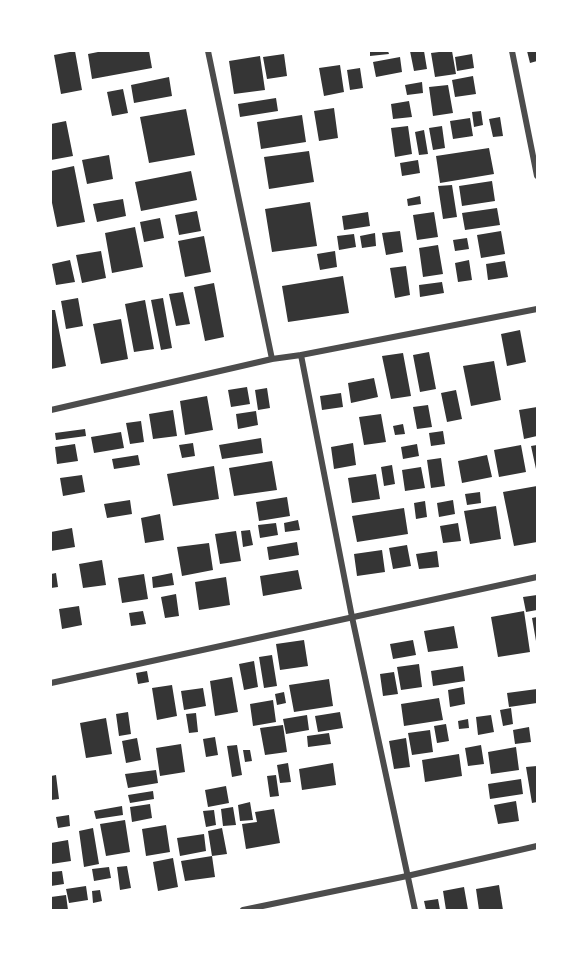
<!DOCTYPE html>
<html>
<head>
<meta charset="utf-8">
<style>
  body { margin:0 }
  #map { position:relative; width:588px; height:961px; overflow:hidden; background:#fff; font-family:"Fira Sans",sans-serif }
  canvas { display:block }
  .frame { position:absolute; inset:0; border:52px solid #fff; pointer-events:none }
</style>
</head>
<body>
<div id="map">
<canvas width="588" height="961"></canvas>
<div class="frame"></div>
</div>
<script>
const ctx = document.querySelector('canvas').getContext('2d');
ctx.lineJoin = 'round';
function fillPath(path, color) { ctx.fillStyle = color; ctx.fill(path, 'evenodd'); }
function stroke(path, color, width, dash) { ctx.strokeStyle = color; ctx.lineWidth = width; ctx.lineCap = dash ? 'butt' : 'round'; ctx.setLineDash(dash || []); ctx.stroke(path); }
fillPath(new Path2D(`
  M75 51 82 90 61 94 54 55Z
  M103 51H149L152 68 92 79 88 54Z
  M370 51H388L389 54 370 56Z
  M410 51H424L427 69 414 71Z
  M447 51H452L456 74 435 77 431 53Z
  M527 51H537V61L530 63Z
  M284 54 287 76 267 79 263 57Z
  M472 54 474 68 457 71 455 57Z
  M260 56 265 90 234 94 229 61Z
  M400 57 402 72 376 77 373 62Z
  M340 65 344 92 324 96 319 68Z
  M360 68 363 88 350 90 347 70Z
  M473 76 476 94 455 97 452 80Z
  M169 77 172 96 134 103 131 85Z
  M422 82 423 93 407 95 405 85Z
  M448 85 453 113 433 116 429 87Z
  M123 89 128 113 112 116 107 92Z
  M276 98 278 111 240 117 238 104Z
  M409 101 412 117 393 119 391 104Z
  M334 108 338 138 319 141 314 111Z
  M186 109 195 155 149 163 140 117Z
  M481 111 483 125 474 127 472 112Z
  M302 115 306 142 261 149 257 122Z
  M500 117 503 136 493 137 489 119Z
  M470 118 473 136 453 139 450 121Z
  M66 121 73 156 51 160V124Z
  M408 126 412 154 395 157 391 128Z
  M442 126 445 148 433 150 429 128Z
  M424 130 428 154 419 155 415 132Z
  M489 148 494 174 440 183 436 156Z
  M309 151 314 182 269 189 264 157Z
  M109 155 113 179 87 184 82 160Z
  M418 160 420 173 402 176 400 163Z
  M74 166 85 222 57 227 51 198V171Z
  M191 171 197 200 141 211 135 182Z
  M492 181 495 201 462 206 459 186Z
  M452 185 457 217 443 219 438 186Z
  M420 196 421 204 408 206 407 199Z
  M123 199 126 216 97 222 93 204Z
  M310 202 317 246 272 252 265 209Z
  M497 208 500 225 465 230 462 213Z
  M197 211 201 231 179 235 175 215Z
  M368 212 370 226 344 230 342 216Z
  M434 212 438 237 417 240 413 215Z
  M160 218 164 238 144 242 140 222Z
  M135 227 143 267 112 273 105 233Z
  M400 231 403 252 386 255 382 233Z
  M501 231 505 254 481 258 477 235Z
  M375 233 376 246 362 248 360 236Z
  M354 234 356 247 339 250 337 236Z
  M204 236 211 272 185 277 178 241Z
  M467 238 469 249 455 251 453 240Z
  M438 245 443 274 423 277 419 248Z
  M101 251 106 278 82 283 76 255Z
  M335 251 337 267 320 270 317 254Z
  M70 260 75 282 56 285 52 264Z
  M469 260 472 280 458 282 455 263Z
  M505 261 508 277 488 280 486 264Z
  M406 266 410 295 395 298 390 268Z
  M343 276 349 313 288 322 282 286Z
  M442 282 444 293 420 297 419 285Z
  M214 283 224 337 205 341 194 287Z
  M183 292 190 324 176 326 169 294Z
  M78 298 83 326 66 329 61 301Z
  M163 298 172 348 161 350 151 300Z
  M145 300 154 349 134 352 125 304Z
  M51 310H55L66 366 51 369Z
  M121 319 128 359 101 364 93 324Z
  M520 330 526 362 507 366 501 334Z
  M429 352 436 389 420 392 413 355Z
  M403 353 411 396 391 399 382 356Z
  M494 361 501 400 471 406 463 366Z
  M374 378 378 397 351 403 348 383Z
  M247 387 250 404 231 407 228 390Z
  M267 388 270 408 258 410 255 390Z
  M456 390 462 419 447 422 441 393Z
  M341 393 343 407 322 410 320 396Z
  M207 396 213 430 185 435 180 401Z
  M428 405 432 427 417 429 413 407Z
  M537 407V436L524 439 519 410Z
  M173 410 177 436 153 439 149 414Z
  M256 411 258 425 238 429 236 414Z
  M381 414 386 442 364 445 359 417Z
  M141 421 144 442 130 444 126 423Z
  M403 424 405 434 395 435 393 426Z
  M85 429 86 436 56 440 55 433Z
  M443 431 445 444 431 446 429 433Z
  M121 432 124 448 94 453 91 437Z
  M261 438 263 453 222 459 219 445Z
  M193 443 195 456 182 458 179 445Z
  M353 443 356 465 334 469 331 447Z
  M75 444 78 461 57 464 55 447Z
  M417 444 419 456 403 459 401 447Z
  M521 445 526 472 499 477 494 450Z
  M537 445V469H536L531 446Z
  M138 455 140 465 114 469 112 459Z
  M487 455 492 477 462 483 458 461Z
  M441 458 445 486 431 488 427 460Z
  M272 461 277 490 234 496 229 468Z
  M392 465 395 484 384 486 381 467Z
  M214 466 219 499 173 506 167 474Z
  M421 467 425 488 405 491 402 470Z
  M376 474 380 499 352 503 348 478Z
  M82 475 85 492 63 496 60 478Z
  M537 486V542L514 546 503 492Z
  M480 492 481 503 467 505 465 494Z
  M287 497 290 516 259 521 256 502Z
  M130 500 132 514 107 518 104 504Z
  M453 500 455 514 439 517 437 503Z
  M425 501 427 517 416 519 414 503Z
  M496 506 501 539 470 544 464 511Z
  M404 508 408 534 357 542 352 516Z
  M160 514 164 540 145 543 141 518Z
  M298 520 300 530 285 532 284 523Z
  M276 523 278 535 260 538 258 525Z
  M458 523 461 541 443 543 440 526Z
  M72 528 75 547 51 551V532Z
  M250 530 253 545 243 547 241 531Z
  M236 531 241 561 220 564 215 534Z
  M297 542 299 555 269 560 267 547Z
  M209 543 213 570 182 576 177 547Z
  M407 545 411 566 393 569 389 548Z
  M382 550 385 572 357 576 354 554Z
  M437 551 439 567 419 569 416 554Z
  M102 560 106 585 83 588 79 564Z
  M298 570 302 589 263 596 260 576Z
  M56 573 58 587 51 588V574Z
  M172 573 174 585 153 588 152 577Z
  M144 574 148 599 122 603 118 578Z
  M226 577 230 605 199 610 195 582Z
  M176 594 179 616 165 618 161 597Z
  M537 595V610L526 612 523 597Z
  M79 606 82 625 62 629 59 609Z
  M143 611 146 624 131 626 129 613Z
  M524 611 530 652 498 657 491 617Z
  M537 617V641H536L532 618Z
  M454 626 458 648 428 652 424 631Z
  M304 640 308 666 280 670 276 644Z
  M413 640 416 655 393 659 390 644Z
  M272 655 277 686 264 688 259 657Z
  M254 661 258 687 244 690 239 664Z
  M419 664 422 687 401 690 397 667Z
  M463 666 465 681 433 686 431 671Z
  M147 671 149 682 138 684 136 673Z
  M394 672 398 694 383 696 380 674Z
  M232 677 238 712 215 716 210 681Z
  M329 679 333 706 294 712 289 685Z
  M172 685 177 716 157 720 152 688Z
  M463 687 465 704 450 707 448 690Z
  M203 688 206 706 184 710 181 691Z
  M537 689V703L509 707 507 693Z
  M284 692 286 703 277 705 275 694Z
  M439 698 443 720 404 726 401 704Z
  M273 700 276 722 253 726 250 704Z
  M511 708 513 724 503 726 500 710Z
  M128 712 131 734 119 736 116 714Z
  M340 712 343 728 318 732 315 716Z
  M196 713 198 732 189 733 186 714Z
  M307 715 309 730 286 734 283 719Z
  M491 715 494 732 478 735 476 717Z
  M106 718 112 754 86 758 80 723Z
  M468 719 469 728 459 729 458 721Z
  M446 724 449 741 437 743 434 726Z
  M283 725 287 752 265 755 260 728Z
  M529 727 531 742 515 744 513 730Z
  M430 730 433 752 412 755 408 733Z
  M329 733 331 744 308 747 307 736Z
  M215 737 218 755 206 757 203 739Z
  M137 738 141 760 126 763 122 741Z
  M406 738 410 767 394 769 389 741Z
  M181 744 185 772 160 776 156 748Z
  M237 745 242 775 232 777 227 746Z
  M481 745 484 764 468 766 465 748Z
  M516 747 519 770 491 774 488 752Z
  M243 750H250L252 761 245 762Z
  M459 754 462 776 425 782 422 760Z
  M288 763 291 782 280 783 277 765Z
  M333 763 336 785 302 790 299 769Z
  M537 766V802L532 803 526 767Z
  M156 770 158 783 128 788 125 774Z
  M56 775 59 799 51 800V776Z
  M276 775 279 796 270 797 267 776Z
  M521 779 523 794 490 799 488 784Z
  M226 786 229 803 208 807 205 790Z
  M153 791 154 799 130 803 128 795Z
  M516 801 519 821 498 824 494 805Z
  M250 802 253 820 240 821 238 805Z
  M150 804 152 818 132 822 130 807Z
  M122 806 123 815 96 819 94 811Z
  M233 807 236 825 223 826 221 809Z
  M274 809 280 843 246 849 242 824 257 822 255 812Z
  M214 810 216 825 206 827 203 811Z
  M69 815 70 826 58 828 56 817Z
  M125 820 130 852 106 856 100 824Z
  M166 825 170 852 146 856 142 829Z
  M93 828 99 864 84 867 79 831Z
  M222 828 227 854 212 856 208 831Z
  M204 834 206 851 180 856 177 838Z
  M68 840 71 861 51 864V843Z
  M212 856 215 877 185 881 181 861Z
  M173 858 178 887 158 891 153 862Z
  M127 866 131 888 120 890 117 867Z
  M109 867 111 878 94 881 92 869Z
  M62 871 64 884 51 886V872Z
  M499 885 503 910H479L476 889Z
  M86 886 88 900 69 903 66 889Z
  M464 887 468 910H446L443 891Z
  M100 890 102 901 93 903 92 891Z
  M66 895 68 910H51V897Z
  M438 899 440 910H426L424 901Z`), '#353535');
stroke(new Path2D(`
  M208 51 272 359
  M512 51 537 176
  M301 355 352 617 415 910
  M51 410 272 359 301 355 537 309
  M51 683 537 577
  M243 910 407 876 537 846`), '#4c4c4c', 6);
</script>
</body>
</html>
